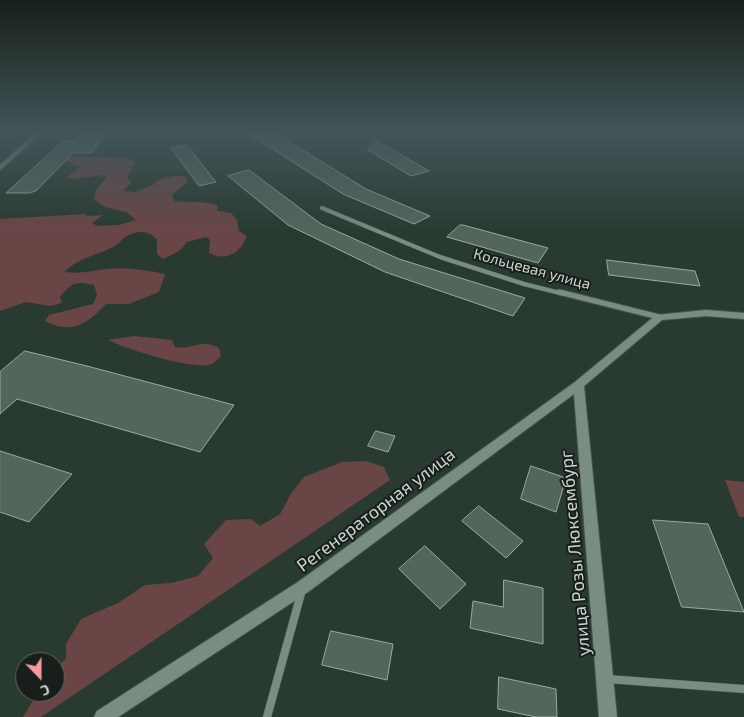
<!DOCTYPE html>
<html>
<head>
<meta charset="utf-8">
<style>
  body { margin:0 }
  #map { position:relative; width:744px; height:717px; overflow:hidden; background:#293a30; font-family:"Exo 2",sans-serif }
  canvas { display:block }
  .north { position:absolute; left:15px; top:652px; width:50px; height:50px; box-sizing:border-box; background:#181f1b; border:1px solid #606863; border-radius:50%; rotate:158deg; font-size:14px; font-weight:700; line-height:20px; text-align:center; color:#cbd5ce }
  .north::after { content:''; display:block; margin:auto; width:18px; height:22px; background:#f59b9e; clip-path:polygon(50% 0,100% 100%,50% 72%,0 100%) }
</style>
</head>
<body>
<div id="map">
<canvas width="744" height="717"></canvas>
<div class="north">С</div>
</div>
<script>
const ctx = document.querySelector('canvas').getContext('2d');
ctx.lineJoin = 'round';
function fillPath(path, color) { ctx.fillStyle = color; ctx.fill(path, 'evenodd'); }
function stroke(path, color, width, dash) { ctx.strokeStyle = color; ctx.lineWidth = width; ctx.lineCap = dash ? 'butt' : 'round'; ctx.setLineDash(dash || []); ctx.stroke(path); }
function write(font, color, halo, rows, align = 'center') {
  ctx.font = font + ' "Exo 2",sans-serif'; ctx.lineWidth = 4; ctx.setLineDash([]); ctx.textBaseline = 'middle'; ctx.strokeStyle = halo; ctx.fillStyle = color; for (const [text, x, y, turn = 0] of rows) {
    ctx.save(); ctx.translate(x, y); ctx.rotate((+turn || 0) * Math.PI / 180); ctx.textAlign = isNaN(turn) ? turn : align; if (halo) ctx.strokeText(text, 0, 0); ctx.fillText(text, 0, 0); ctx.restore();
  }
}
fillPath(new Path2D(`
  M63 156 127 158 136 162 127 178 131 183 123 191 135 192 153 185 158 180 174 176H185L187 182 172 195 174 201C188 203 205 200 218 206L217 211 231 213 237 220 239 231 247 236C240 253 227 262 209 253L210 240 206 237 187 242 179 251 163 259 157 254V240C150 231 139 230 129 235 123 237 119 244 113 247 93 257 82 256 64 272 82 274 90 271 107 269 127 267 146 270 165 274L159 292 129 304H106C87 324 72 335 45 321L49 315 93 304 97 295 94 285C76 281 72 282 60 297L62 303 50 306 26 302 0 311V219L86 214V216L103 215 92 223 97 226 119 225 136 220 126 212 105 207 94 199 96 190 106 178 104 175 73 179 67 177 80 167 60 158Z
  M134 336 172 340 175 347C193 350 201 338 219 348L221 356C219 358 215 362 212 364 196 371 125 349 108 340Z
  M366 461 384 467 390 480 41 717H23L38 692H55V671L66 658V644L81 619 118 603 145 585 171 583 198 576 213 558 204 544 226 520 251 519 260 526 280 514 292 492 304 477 342 462Z
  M725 480 744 482V517H739Z`), '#6a4546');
const building = new Path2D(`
  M81 133H105L92 153H73L36 191 29 193H6L63 141H76Z
  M257 133H285V139L366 189 430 216 414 224 343 194 257 139Z
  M374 139 429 171 411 176 368 150Z
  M187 145 216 182 199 186 171 148Z
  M249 170 321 224 399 259 525 298 513 316 385 272 288 225 228 176Z
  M460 225H463L548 248 538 263 447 237Z
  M607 260 695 271 700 286 609 275Z
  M25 351 87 366 234 405 200 452 17 399 0 414V372Z
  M376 431 395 436 388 452 368 446Z
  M0 451 72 474 29 522 0 512Z
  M531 466 566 478 556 512 521 499Z
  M479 506 523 541 506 558 462 521Z
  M653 520 708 524 744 612 682 607Z
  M425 546 466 584 440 609 399 569Z
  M504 580 543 588V644L470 628 473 601 503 607Z
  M331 631 393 644 387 680 322 665Z
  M499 677 556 689 557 717H536L498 709Z`);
fillPath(building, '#54665b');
stroke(building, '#98aca0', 1);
const streetFar3 = new Path2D(`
  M254 133V141`);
const streetFar2 = new Path2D(`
  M322 208 440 257 524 284 564 294`);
const streetFar1 = new Path2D(`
  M559 292 659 317`);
const street = new Path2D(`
  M607 679 744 689
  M267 717 302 590`);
const secondary = new Path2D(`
  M35 133H42L0 170V165Z
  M706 310 744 313V319L706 316 662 320 584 386 617 717H599L574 394 308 592 118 717H94L97 711 298 582 575 382 656 315Z`);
stroke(streetFar3, '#49574f', 4.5);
stroke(streetFar2, '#49574f', 5);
stroke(streetFar1, '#49574f', 7);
stroke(street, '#49574f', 9);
stroke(secondary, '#49574f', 2);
stroke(streetFar3, '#798d81', 3);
stroke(streetFar2, '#798d81', 4);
stroke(streetFar1, '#798d81', 5);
stroke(street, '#798d81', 8);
fillPath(secondary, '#798d81');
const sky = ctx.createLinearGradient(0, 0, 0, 234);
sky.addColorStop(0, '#17201a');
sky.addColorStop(0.57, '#435559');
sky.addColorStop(1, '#43555900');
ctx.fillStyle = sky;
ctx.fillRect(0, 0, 744, 234);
write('15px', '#cbd5ce', '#181f1b', [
  ["Кольцевая улица",532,269,15]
]);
write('18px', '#cbd5ce', '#181f1b', [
  ["Регенераторная улица",376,510,-37],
  ["улица Розы Люксембург",575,553,-95]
]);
</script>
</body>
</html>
